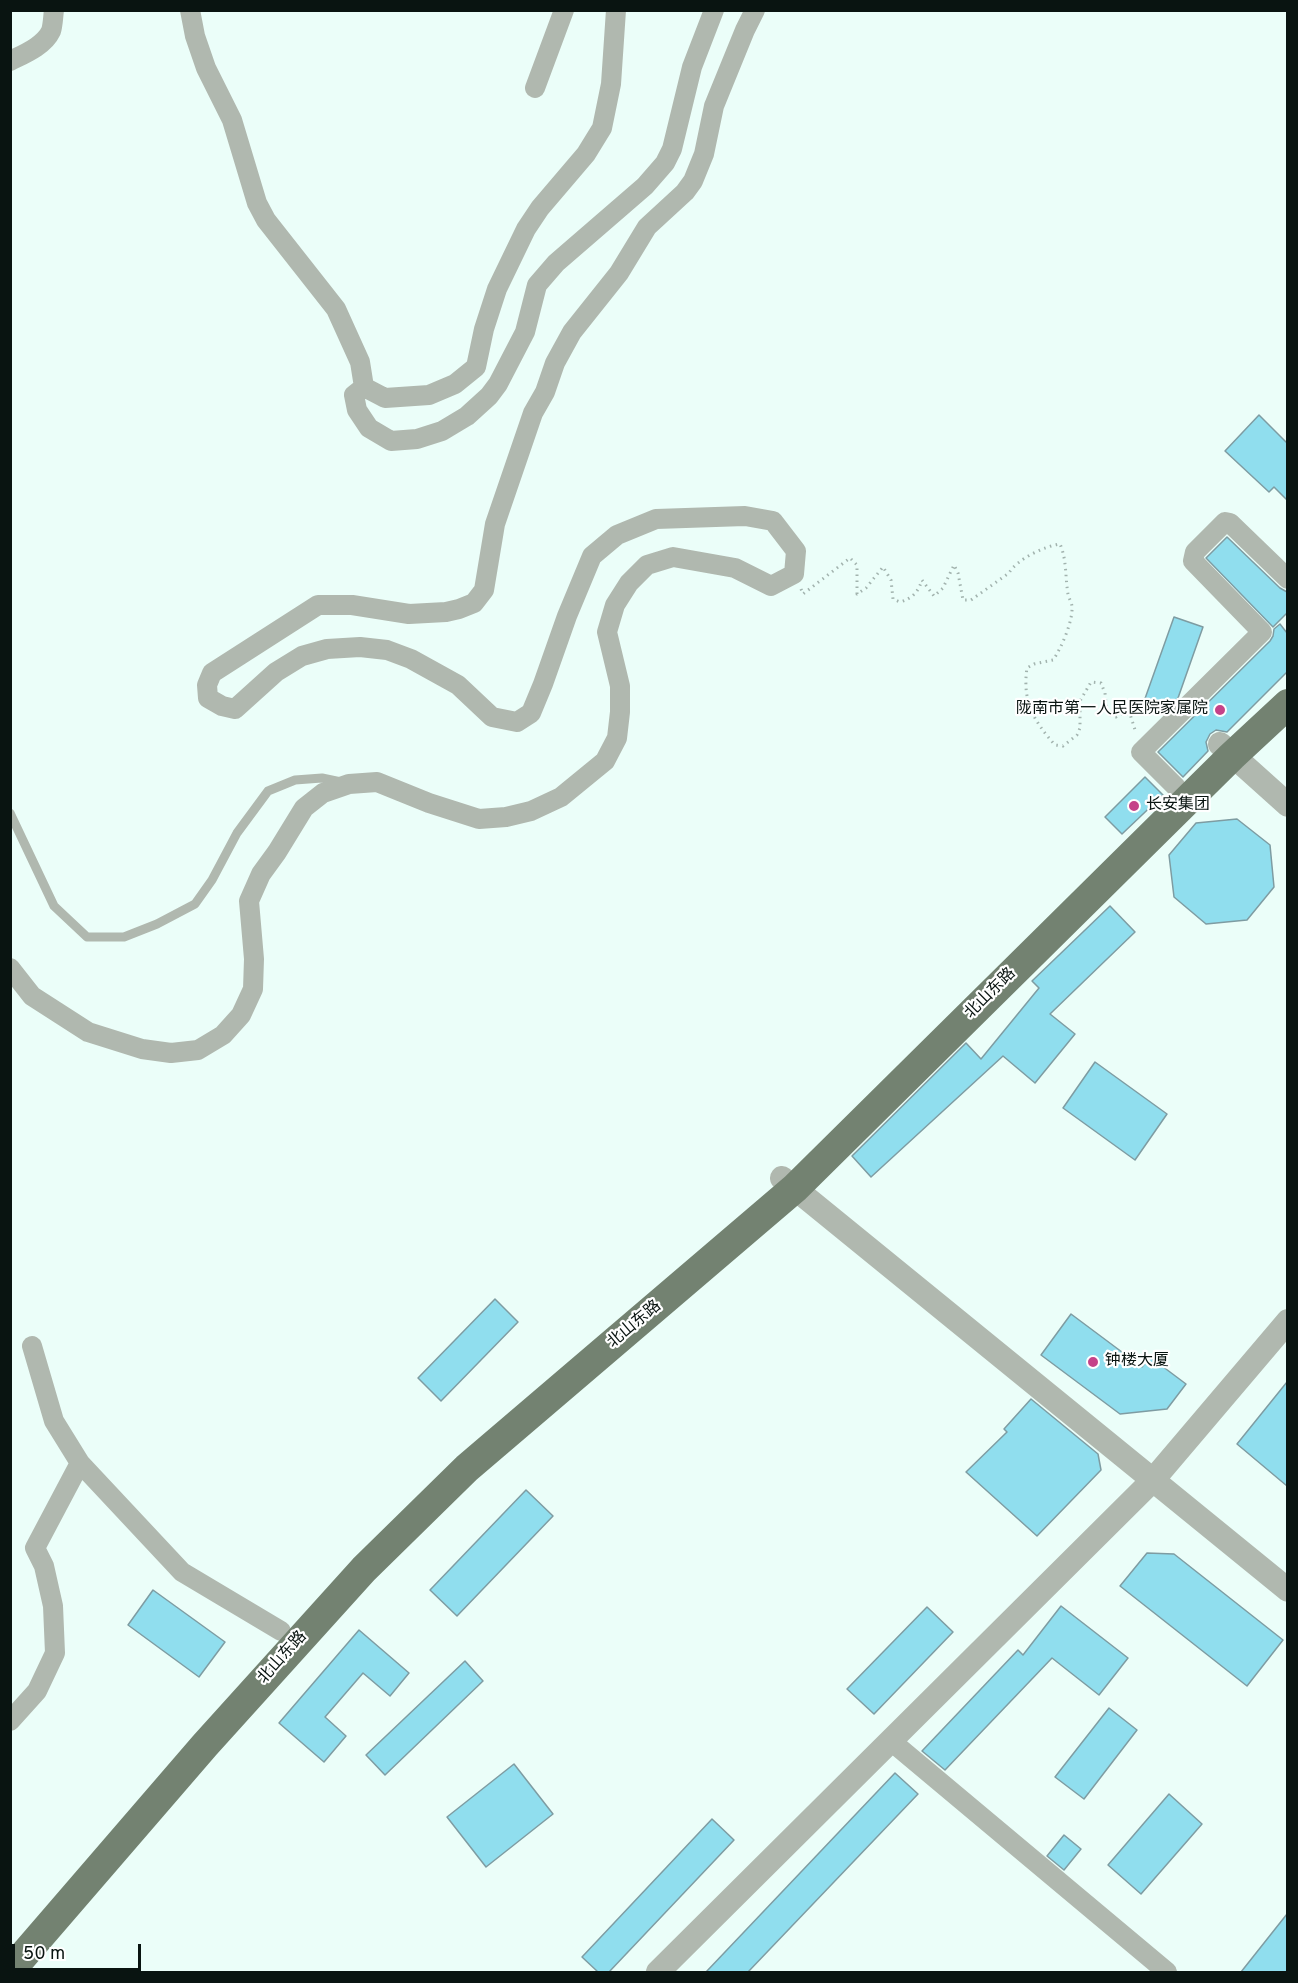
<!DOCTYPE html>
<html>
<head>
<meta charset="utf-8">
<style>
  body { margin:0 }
  #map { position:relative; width:1298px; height:1983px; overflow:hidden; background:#ebfef9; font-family:Overpass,sans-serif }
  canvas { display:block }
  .frame { position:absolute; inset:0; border:12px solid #091411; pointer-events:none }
  .scale { position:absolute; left:12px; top:1944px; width:129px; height:27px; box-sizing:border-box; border:3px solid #091411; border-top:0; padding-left:8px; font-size:18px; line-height:21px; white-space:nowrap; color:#091411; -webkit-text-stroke:4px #fff; paint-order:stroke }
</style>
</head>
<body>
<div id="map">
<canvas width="1298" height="1983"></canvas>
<div class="frame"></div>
<div class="scale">50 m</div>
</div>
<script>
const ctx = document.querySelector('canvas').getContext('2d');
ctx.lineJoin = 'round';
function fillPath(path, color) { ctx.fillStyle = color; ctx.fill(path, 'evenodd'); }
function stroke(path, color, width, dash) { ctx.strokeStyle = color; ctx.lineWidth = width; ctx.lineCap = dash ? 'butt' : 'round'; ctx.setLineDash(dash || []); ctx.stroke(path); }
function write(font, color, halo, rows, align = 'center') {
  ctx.font = font + ' Overpass,"Noto Sans SC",sans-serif'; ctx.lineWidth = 4.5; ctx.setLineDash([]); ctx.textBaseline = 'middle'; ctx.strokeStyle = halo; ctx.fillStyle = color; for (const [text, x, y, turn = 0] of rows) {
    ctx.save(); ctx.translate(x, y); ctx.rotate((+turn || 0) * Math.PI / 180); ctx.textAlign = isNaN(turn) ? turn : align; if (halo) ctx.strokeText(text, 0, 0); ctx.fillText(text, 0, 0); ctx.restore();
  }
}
const building = new Path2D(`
  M1259 415 1287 443V500L1274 487 1269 492 1225 451Z
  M1227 537 1280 588 1287 592V613L1273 627 1206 558Z
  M1174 617 1203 627 1178 698 1163 713 1142 707Z
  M1280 624 1287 633V672L1227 732 1216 730 1210 734 1206 742 1208 751 1183 777 1158 752 1270 641 1273 636 1274 629Z
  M1145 777 1163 795 1122 834 1105 817Z
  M1237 819 1270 845 1274 887 1247 920 1206 924 1174 897 1169 855 1196 823Z
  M1110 906 1135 932 1050 1014 1075 1034 1035 1083 1003 1056 871 1177 852 1156 966 1043 981 1059 1039 988 1032 981Z
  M1095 1062 1167 1114 1135 1160 1063 1108Z
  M495 1299 518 1322 441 1401 418 1378Z
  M1071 1314 1142 1367 1150 1357 1186 1384 1167 1409 1120 1414 1041 1355Z
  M1287 1382V1486L1237 1444Z
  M1031 1399 1098 1454 1101 1470 1037 1536 966 1472 1007 1432 1004 1429Z
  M526 1490 553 1516 457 1616 430 1590Z
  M1147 1553 1174 1554 1283 1640 1247 1686 1120 1586Z
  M153 1590 225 1642 199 1677 128 1625Z
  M1061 1606 1128 1658 1099 1695 1052 1658 945 1770 922 1751 1018 1650 1023 1655Z
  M927 1607 953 1632 874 1714 847 1689Z
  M359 1630 409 1673 390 1696 363 1673 325 1717 346 1736 324 1762 279 1723Z
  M465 1661 483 1681 385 1775 366 1755Z
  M1109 1708 1137 1730 1084 1799 1055 1777Z
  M514 1764 553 1814 486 1867 447 1817Z
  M895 1773 918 1794 748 1972H706Z
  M1169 1794 1202 1824 1141 1894 1108 1865Z
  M712 1819 734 1840 609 1972H598L582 1957Z
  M1064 1835 1081 1849 1064 1870 1047 1856Z
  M1287 1914V1972H1241Z`);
fillPath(building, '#90deee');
stroke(building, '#7e9ca2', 1.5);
stroke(new Path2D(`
  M801 589 803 594 850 558 857 565V594L866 588 883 567 891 580 893 599 900 602C913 598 918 592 922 580L934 596 943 588 954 565 958 573 963 600H971L1009 573C1017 559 1045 546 1060 544 1067 560 1065 577 1068 594 1069 599 1072 603 1072 607 1073 621 1061 649 1053 660L1034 664 1027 668C1022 702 1034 721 1055 745L1063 746 1077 735 1080 728V701L1091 682 1101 683 1105 693 1107 714 1116 717 1123 713 1130 714 1136 733`), '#a2b3ae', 3, [1.5, 4.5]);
stroke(new Path2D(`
  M10 813 54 906 87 937H124L157 924 195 904 212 880 237 833 268 791 295 780 322 778 341 782`), '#b0b8af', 9);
stroke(new Path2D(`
  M190 10 195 36 206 68 232 120 257 203 266 220 336 309 360 362 364 387
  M616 10 611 84 602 128 586 154 540 208 526 229 497 289 484 329 476 367 455 384 429 395 385 398 364 387 354 395 357 410 369 428 391 441 417 439 442 431 467 416 489 396 498 384 525 332 537 285 556 263 645 186 665 163 672 149 692 67 714 10
  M10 61C24 54 44 46 51 31 53 25 53 17 54 10
  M535 88 564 10
  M1176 787 1141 752 1262 632 1193 561 1195 552 1225 522 1230 523 1288 579
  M10 968 32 996 88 1032 142 1049 171 1053 198 1050 223 1035 241 1015 253 989 254 959 249 901 261 874 277 852 304 808 323 793 349 784 377 782 429 803 479 819 506 817 531 811 561 797 605 761 617 738 620 712V686L607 632 615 605 629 583 647 565 673 557 735 568 771 586 794 574 796 551 773 521 745 516 656 519 617 535 592 556 567 616 543 684 531 713 517 722 492 717 458 685 411 659 387 650 360 647 327 649 302 656 276 672 235 709 222 706 208 698 207 685 212 673 318 605H352L409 614 446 612 459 609 474 603 484 590 495 524 533 413 545 392 555 363 572 332 619 273 647 227 685 192 693 181 704 154 714 106 745 30 755 10
  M32 1346 54 1421 80 1463 182 1572 281 1631
  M10 1721 37 1691 55 1653 53 1606 44 1566 35 1548 80 1463
  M891 1741 1167 1972`), '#b0b8af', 20);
stroke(new Path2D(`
  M1220 744 1288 805
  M782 1178 1288 1590
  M658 1972 1153 1480 1288 1321`), '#b0b8af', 24);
stroke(new Path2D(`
  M10 1971 205 1745 364 1569 467 1468 795 1188 1232 756 1288 704`), '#738271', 30);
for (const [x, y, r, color] of [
  [1220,710,6,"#c54289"],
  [1134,806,6,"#c54289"],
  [1093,1362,6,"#c54289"]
]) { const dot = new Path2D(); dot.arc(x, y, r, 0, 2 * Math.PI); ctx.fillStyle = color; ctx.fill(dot); stroke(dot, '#fff', 2); }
write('16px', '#091411', '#fff', [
  ["陇南市第一人民医院家属院",1208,710,"right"],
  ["长安集团",1146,806],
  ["钟楼大厦",1105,1362]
], 'left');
write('16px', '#091411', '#fff', [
  ["北山东路",991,994,-45],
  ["北山东路",635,1325,-40],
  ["北山东路",283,1658,-48]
]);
</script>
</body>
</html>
